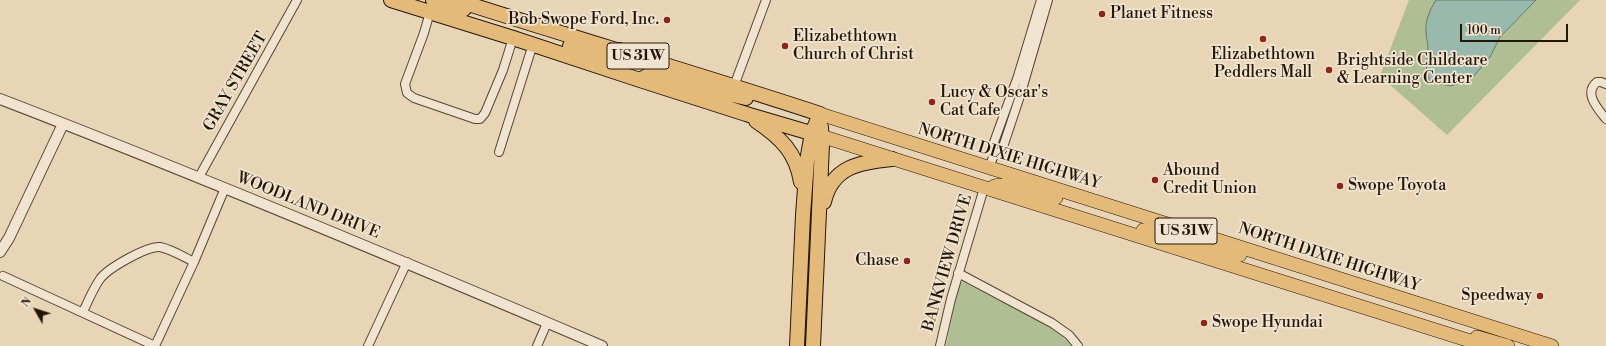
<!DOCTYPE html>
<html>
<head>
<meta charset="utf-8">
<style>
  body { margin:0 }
  #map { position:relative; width:1606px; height:346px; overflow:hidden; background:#e8d5b6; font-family:"Libre Bodoni",serif }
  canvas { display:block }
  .north { position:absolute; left:16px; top:290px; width:40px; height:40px; -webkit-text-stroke:3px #f0e4d0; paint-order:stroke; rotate:309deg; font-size:11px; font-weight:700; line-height:16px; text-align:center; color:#231708 }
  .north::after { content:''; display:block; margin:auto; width:14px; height:18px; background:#231708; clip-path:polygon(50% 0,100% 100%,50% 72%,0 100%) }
  .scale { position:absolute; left:1460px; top:24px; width:108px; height:18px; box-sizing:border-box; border:2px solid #231708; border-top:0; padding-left:5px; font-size:12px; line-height:14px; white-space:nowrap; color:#231708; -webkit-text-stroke:3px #f0e4d0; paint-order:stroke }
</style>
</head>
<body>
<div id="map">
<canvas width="1606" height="346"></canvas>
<div class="north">N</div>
<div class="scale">100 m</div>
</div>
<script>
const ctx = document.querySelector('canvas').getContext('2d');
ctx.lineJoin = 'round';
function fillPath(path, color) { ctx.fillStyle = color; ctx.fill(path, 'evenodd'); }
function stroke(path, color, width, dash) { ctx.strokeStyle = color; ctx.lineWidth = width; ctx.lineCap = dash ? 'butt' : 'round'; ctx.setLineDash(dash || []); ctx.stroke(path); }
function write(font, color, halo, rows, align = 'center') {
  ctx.font = font + ' "Libre Bodoni",serif'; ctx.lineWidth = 3.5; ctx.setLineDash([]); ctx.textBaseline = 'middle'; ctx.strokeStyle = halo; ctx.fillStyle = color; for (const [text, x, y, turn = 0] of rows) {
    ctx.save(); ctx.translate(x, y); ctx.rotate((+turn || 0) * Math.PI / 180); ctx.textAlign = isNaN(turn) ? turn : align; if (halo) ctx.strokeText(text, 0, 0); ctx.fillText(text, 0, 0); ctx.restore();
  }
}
fillPath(new Path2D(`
  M1409 0H1580L1447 135 1380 76Z
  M963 282 1049 326 1058 332 1072 346H946L959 283Z`), '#afbe93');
const water = new Path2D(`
  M1436 0H1536L1500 37 1490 57 1473 77 1451 86 1430 82C1424 67 1427 62 1428 48 1428 43 1426 38 1426 32 1425 21 1430 9 1436 0Z`);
fillPath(water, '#98b9ab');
stroke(water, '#69786a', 1);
const minor = new Path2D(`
  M430 12 424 33 405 84 407 93 414 98 475 119H480L485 113 503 70 513 38
  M1606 84 1601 82H1597C1583 93 1598 109 1606 119
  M734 86 766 0
  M499 152 533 44
  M993 157 1002 150 1021 93 1048 0
  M989 168 993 157V145L1018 76 1041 0
  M199 177 297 0
  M958 273 1052 323 1069 335 1078 346
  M3 276 155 346 194 262 225 188
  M83 312C88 301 93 289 100 279 108 268 147 246 160 247 171 249 184 257 194 262
  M368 346 407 262
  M537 346 547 323
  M940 346 951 299 984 188`);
const tertiary = new Path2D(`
  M0 99C203 177 403 261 602 346
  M0 252 9 238 63 124`);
const primary = new Path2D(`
  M820 114 1552 346
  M821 136 1486 346
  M994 186C1005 182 1044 195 1056 198
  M1143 230C1157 233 1175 241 1187 231
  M1187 249 1196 246 1240 255
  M1477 337 1508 346`);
const trunk = new Path2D(`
  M391 0 513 38 640 80 746 114 821 136
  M433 0 464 9
  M456 0C577 39 699 74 820 114
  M570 46 608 58 615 56 619 50
  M640 80 650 74H657L689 85 746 98
  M756 121C781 138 796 152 801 182
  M824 202C832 166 861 162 892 159
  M797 346 803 215 807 161 812 133 820 114
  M813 346 822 145 821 127`);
stroke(minor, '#544634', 10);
stroke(tertiary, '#544634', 12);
stroke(primary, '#231708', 14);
stroke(trunk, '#231708', 16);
stroke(minor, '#f0e4d0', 8);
stroke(tertiary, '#f0e4d0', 10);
stroke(primary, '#e4ba7b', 13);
stroke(trunk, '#e4ba7b', 14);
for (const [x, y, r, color] of [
  [1102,14,4,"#8f2418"],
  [667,20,4,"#8f2418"],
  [1263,39,4,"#8f2418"],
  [785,46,4,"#8f2418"],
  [1329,70,4,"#8f2418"],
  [932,102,4,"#8f2418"],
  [1155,180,4,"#8f2418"],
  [1340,186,4,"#8f2418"],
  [907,261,4,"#8f2418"],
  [1540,296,4,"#8f2418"],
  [1204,323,4,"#8f2418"]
]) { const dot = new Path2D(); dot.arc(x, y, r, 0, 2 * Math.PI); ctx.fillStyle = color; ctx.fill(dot); stroke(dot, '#f0e4d0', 1.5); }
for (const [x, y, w] of [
  [638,56,62],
  [1186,231,62]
]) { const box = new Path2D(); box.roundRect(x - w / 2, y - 13, w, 26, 3); ctx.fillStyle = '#f0e4d0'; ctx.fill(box); stroke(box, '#231708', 1); }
write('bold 15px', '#231708', null, [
  ["US 31W",638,56],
  ["US 31W",1186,231]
]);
write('16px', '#231708', '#f0e4d0', [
  ["Planet Fitness",1110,14],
  ["Bob Swope Ford, Inc.",659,20,"right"],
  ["Elizabethtown",793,37],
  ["Church of Christ",793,55],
  ["Elizabethtown",1263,55,"center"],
  ["Peddlers Mall",1263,73,"center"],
  ["Brightside Childcare",1337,61],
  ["& Learning Center",1337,79],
  ["Lucy & Oscar's",940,93],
  ["Cat Cafe",940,111],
  ["Abound",1163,171],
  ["Credit Union",1163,189],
  ["Swope Toyota",1348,186],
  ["Chase",899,261,"right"],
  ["Speedway",1532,296,"right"],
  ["Swope Hyundai",1212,323]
], 'left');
write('16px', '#231708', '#f0e4d0', [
  ["GRAY STREET",236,82,-60],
  ["NORTH DIXIE HIGHWAY",1009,157,17],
  ["WOODLAND DRIVE",308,206,22],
  ["NORTH DIXIE HIGHWAY",1329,258,18],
  ["BANKVIEW DRIVE",948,263,-74]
]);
</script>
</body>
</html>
